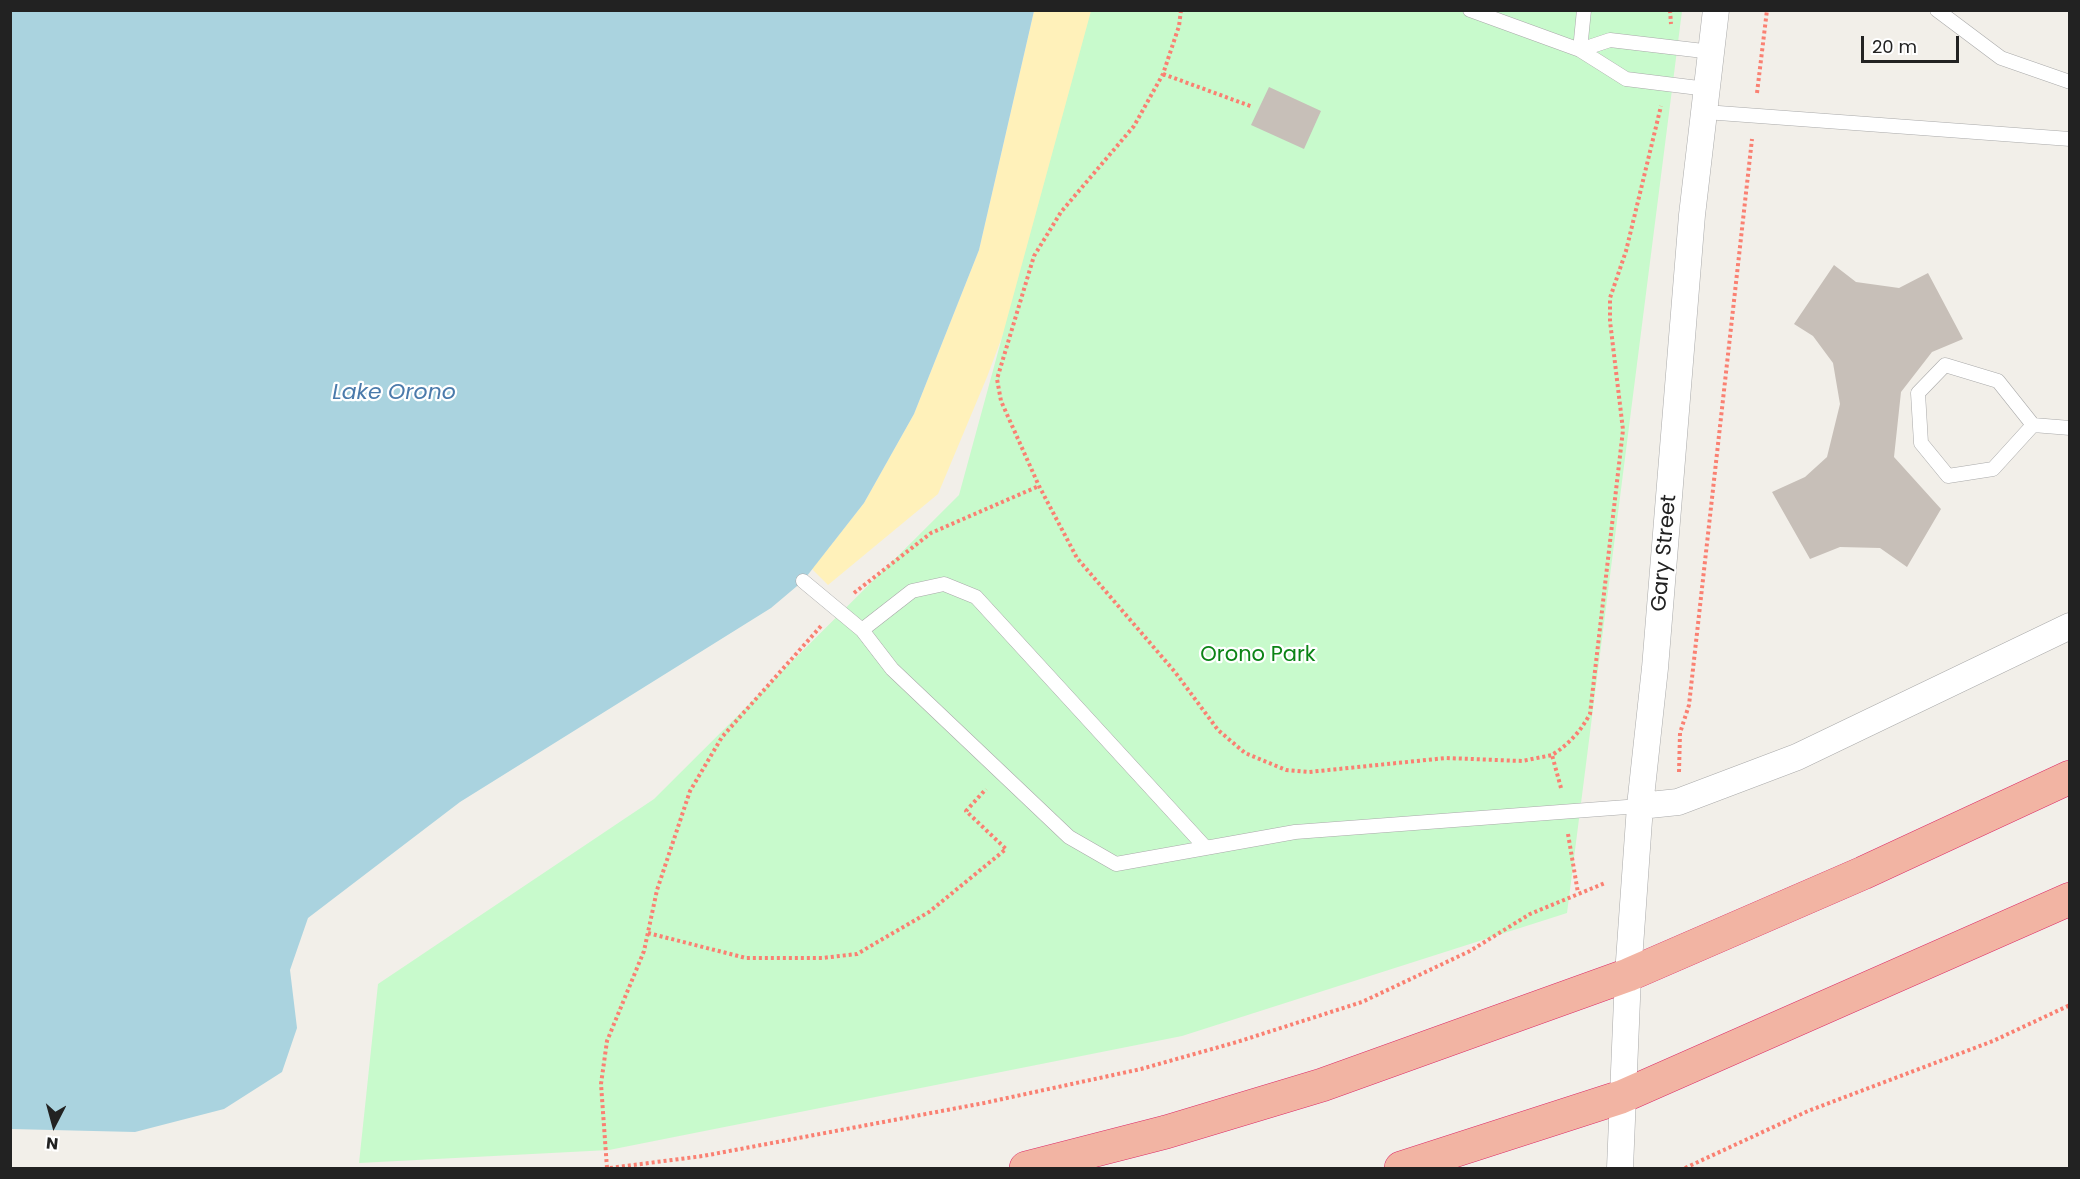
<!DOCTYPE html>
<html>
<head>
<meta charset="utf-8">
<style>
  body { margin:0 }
  #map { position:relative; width:2080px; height:1179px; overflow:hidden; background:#f2efe9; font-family:Poppins,sans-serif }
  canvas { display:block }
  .frame { position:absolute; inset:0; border:12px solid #222; pointer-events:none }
  .north { position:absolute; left:24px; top:1095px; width:60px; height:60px; -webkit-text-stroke:4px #fff; paint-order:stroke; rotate:186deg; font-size:16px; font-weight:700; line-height:24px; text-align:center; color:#222 }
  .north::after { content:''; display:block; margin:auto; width:21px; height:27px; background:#222; clip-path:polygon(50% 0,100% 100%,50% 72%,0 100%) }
  .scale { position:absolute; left:1861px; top:36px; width:98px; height:27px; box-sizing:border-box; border:3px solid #222; border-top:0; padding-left:8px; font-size:18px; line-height:21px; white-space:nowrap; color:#222; -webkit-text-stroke:4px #fff; paint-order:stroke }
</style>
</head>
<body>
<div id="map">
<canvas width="2080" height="1179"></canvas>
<div class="frame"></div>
<div class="north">N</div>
<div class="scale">20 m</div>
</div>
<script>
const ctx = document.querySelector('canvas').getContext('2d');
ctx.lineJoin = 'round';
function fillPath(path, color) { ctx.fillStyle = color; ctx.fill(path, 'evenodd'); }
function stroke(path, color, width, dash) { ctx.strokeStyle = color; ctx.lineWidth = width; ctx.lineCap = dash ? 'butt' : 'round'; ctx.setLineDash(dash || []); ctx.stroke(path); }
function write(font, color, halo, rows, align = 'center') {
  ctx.font = font + ' Poppins,sans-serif'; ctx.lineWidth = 4.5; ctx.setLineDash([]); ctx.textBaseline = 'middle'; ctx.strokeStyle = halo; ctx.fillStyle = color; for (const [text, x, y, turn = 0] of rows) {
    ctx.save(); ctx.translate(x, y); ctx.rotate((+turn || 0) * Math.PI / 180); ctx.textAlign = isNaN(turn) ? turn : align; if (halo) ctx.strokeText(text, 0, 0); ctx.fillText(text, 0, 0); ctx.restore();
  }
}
fillPath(new Path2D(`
  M1034 11H1173L1047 217 987 377 938 494 828 585 812 569 864 503 914 414 979 250Z`), '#fff1ba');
fillPath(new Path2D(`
  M1091 11H1682L1567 913 1182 1036 609 1150 359 1163 378 984 654 799 959 495Z`), '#c8facc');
fillPath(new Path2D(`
  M11 11H1034L979 250 914 414 864 503 803 581 771 608 460 802 308 918 290 970 297 1028 282 1072 224 1109 135 1132 11 1129Z`), '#aad3df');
fillPath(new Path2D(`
  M1269 87 1321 111 1304 149 1251 125Z
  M1834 265 1856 282 1899 288 1928 273 1963 339 1932 352 1901 392 1894 457 1941 509 1907 567 1880 548 1840 547 1810 559 1772 492 1805 477 1827 457 1840 404 1833 363 1813 336 1794 324Z`), '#c7bfb8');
const service = new Path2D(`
  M1470 10 1580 50 1626 79 1707 89
  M1937 10 2001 58 2070 82
  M1580 50 1610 40 1712 52
  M1580 50 1584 10
  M1705 112 2070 139
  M2033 425 1993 469 1948 476 1921 443 1918 393 1945 365 1998 381 2033 425 2070 428
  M803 581 862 630
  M1206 848 976 597 944 584 912 591 862 630 892 669 1069 837 1116 864 1295 832 1640 806`);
const minor = new Path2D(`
  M1640 806 1678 802 1797 757 2070 626
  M1620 1168 1628 975 1640 806 1655 668 1692 215 1716 10`);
const trunk = new Path2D(`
  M1026 1168 1166 1132 1322 1085 1628 975 1863 873 2070 777
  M1401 1168 1621 1097 2070 899`);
stroke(service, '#a9a9a9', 15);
stroke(minor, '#a9a9a9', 27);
stroke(trunk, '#dc2a67', 34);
stroke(new Path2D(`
  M1181 10 1179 26 1163 74 1134 126 1061 212 1034 256 997 379 1001 401 1039 486 1077 558 1175 672 1218 730 1245 753 1286 770 1309 772 1446 758 1522 761 1552 755
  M1670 10 1671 24
  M1163 74 1253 107
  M1757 93 1767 10
  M854 593 931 533 1039 486
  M1679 772 1680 733 1689 705 1752 139
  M1561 788 1552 755C1569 744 1580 732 1590 714L1623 430 1610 321V298L1626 251 1661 106
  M1568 834 1578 893
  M648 933 746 958H822L857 954 929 912 1006 849 966 811 986 789
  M607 1168 601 1084 607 1041 644 951 657 890 690 791 722 737 821 626
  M610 1168 703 1156 984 1103 1141 1069 1237 1042 1362 1002 1470 951 1530 914 1605 883
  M1685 1168 1808 1111 1993 1041 2070 1005`), '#fa8072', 4, [3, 3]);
stroke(service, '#fff', 14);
stroke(minor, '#fff', 26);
stroke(trunk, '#f2b4a3', 33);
write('21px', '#222', '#fff', [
  ["Gary Street",1665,553,-85]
]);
write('21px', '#0c8416', '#fff', [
  ["Orono Park",1258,656]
]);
write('italic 22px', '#4a7aab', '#fff', [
  ["Lake Orono",394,393]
]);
</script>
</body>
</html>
